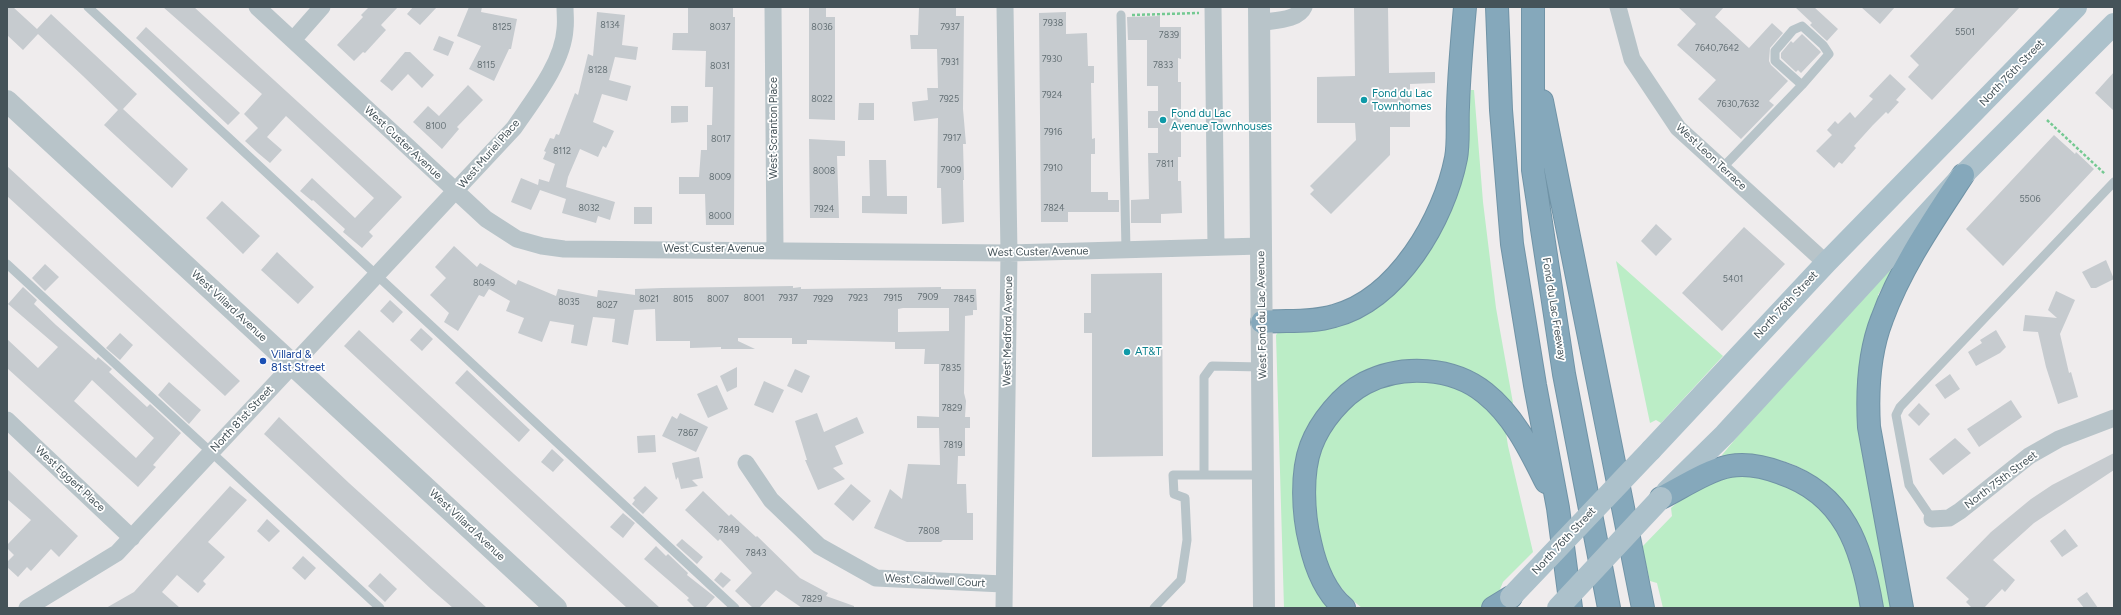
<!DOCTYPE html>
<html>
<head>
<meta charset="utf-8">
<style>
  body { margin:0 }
  #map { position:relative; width:2121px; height:615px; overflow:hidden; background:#efeced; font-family:Figtree,sans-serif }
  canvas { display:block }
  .frame { position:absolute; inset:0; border:8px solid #455359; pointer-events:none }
</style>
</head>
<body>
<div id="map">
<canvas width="2121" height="615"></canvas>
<div class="frame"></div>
</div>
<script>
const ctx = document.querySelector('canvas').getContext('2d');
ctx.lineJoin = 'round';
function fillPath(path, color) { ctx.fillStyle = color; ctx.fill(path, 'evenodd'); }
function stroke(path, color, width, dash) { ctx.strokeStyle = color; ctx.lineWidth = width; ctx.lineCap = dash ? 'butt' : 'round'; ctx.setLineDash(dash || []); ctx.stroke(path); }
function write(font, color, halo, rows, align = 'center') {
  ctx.font = font + ' Figtree,sans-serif'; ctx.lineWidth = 3.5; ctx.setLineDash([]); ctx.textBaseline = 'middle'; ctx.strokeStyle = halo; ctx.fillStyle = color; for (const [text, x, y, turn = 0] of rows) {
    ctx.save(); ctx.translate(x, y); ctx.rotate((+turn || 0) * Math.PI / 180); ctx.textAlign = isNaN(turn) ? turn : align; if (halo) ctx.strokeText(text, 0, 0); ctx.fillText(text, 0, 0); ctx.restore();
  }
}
fillPath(new Path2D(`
  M1471 90H1474L1483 202 1496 308 1513 403 1511 404 1475 375 1353 382 1301 485 1339 608H1284L1276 335 1281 329 1361 313 1461 165Z
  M1904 254 1891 272 1878 295 1882 298 1868 343 1895 608H1879C1873 583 1869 557 1861 533 1850 499 1809 464 1773 459 1757 457 1740 457 1724 458L1722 455 1778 388Z
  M1616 261 1723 356 1661 423 1656 420 1650 423Z
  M1415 376 1467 388 1504 420 1508 446 1533 552 1503 582 1498 594 1481 608H1362C1347 597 1332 578 1325 561 1311 525 1310 449 1336 419 1342 412 1367 390 1374 387 1386 381 1402 379 1415 376Z
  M1769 473 1835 516 1853 553 1864 608H1663L1657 583 1650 581 1642 547 1672 516 1671 508 1694 488 1723 477Z`), '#bbedc6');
fillPath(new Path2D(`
  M7 7H13L37 29 51 14 137 94 123 109 188 169 172 188 104 125 118 110 83 76 38 34 23 50 7 35Z
  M163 7H194L402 197 369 232 373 236 362 248 343 232 345 229 313 200 312 201 300 191 312 178 355 218 374 198 286 116 267 137 282 150 270 163 258 153 245 141 258 128 244 114 262 94Z
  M369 7H398L381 25 386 30 365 53 363 52 354 61 337 45 363 17 361 15Z
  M413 7H437L420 25 407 14Z
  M469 7H482L481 12 517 19 511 49H509L494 81 469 69 481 46 457 36Z
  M688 7H733V17H735L734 225H706L705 194H679V177H699L701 150H707V125H712L713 87H705L706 51 672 50 673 33H688Z
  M809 7H826V17H835V120L809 119Z
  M919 7H956V16H964L963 109 966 144H963L964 180H963L964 222 942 224 941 188H937L938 118 914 121 912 102 928 100 927 88H938L937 49H911L910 35H918Z
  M1354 7H1388L1389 73 1435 72V83L1410 84V127H1390V155L1331 214 1310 194 1314 190 1310 186 1356 140 1355 123H1317V77L1355 76Z
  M1678 7H1724L1715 17 1749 48 1772 23 1783 33 1770 48 1769 61 1771 65 1788 81 1769 101 1774 105 1741 139 1698 99 1716 80 1677 45 1696 24Z
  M1795 7H1814L1838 29 1827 41 1810 25 1812 23Z
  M1861 7H1895L1880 24Z
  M1956 7H2020L1932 100 1908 77 1919 65 1910 56Z
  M597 12 625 15 622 45 638 47 636 60 615 57 609 80 631 86 627 101 602 94 593 122 614 131 606 148 603 146 598 157 580 149 568 177 566 187 615 202 610 220 598 216 596 223 562 213 566 199 540 190 531 210 511 202 521 178 538 185 539 179 549 182 555 164 543 159 546 152 544 151 550 138 554 139 556 134 559 135 575 93 578 95 588 54 593 56Z
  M1066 12V34L1087 33 1088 66H1094V83H1091L1092 139 1095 138V154H1091V192H1108V200H1119V212H1068V222H1041L1039 13Z
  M1160 16V27H1181V59L1178 58V82H1181V157H1178V181H1181L1182 213 1161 214V223H1131V200L1149 199 1148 153H1158V128H1148V111H1158V86H1147V40H1128L1127 17Z
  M146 27 240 113 228 125 136 38Z
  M1802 34 1821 52 1801 73 1798 70 1796 72 1781 58V53L1791 41 1793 43Z
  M439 36 454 42 448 56 433 50Z
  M405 52H410L434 75 422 88 408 74 392 91 380 81Z
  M2114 72V111L2095 93Z
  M1890 74 1906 89 1896 100 1899 102 1888 114 1886 112 1873 125 1854 146 1856 148 1842 164 1839 162 1834 168 1816 151 1832 135 1827 130 1835 121 1838 124 1850 112 1855 118 1873 99 1869 96Z
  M468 85 483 100 457 127 459 129 442 149 413 122 428 106 439 116Z
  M859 103H874V120H858Z
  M671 106H688V122L671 123Z
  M2054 135 2075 154 2076 152 2094 169 2003 266 1966 229Z
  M809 139 845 141V156H837L839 218H810Z
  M869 160H886L887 196H907V214L862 213V196H870Z
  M7 166 240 381 225 396 7 196Z
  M222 201 260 236 243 254 206 218Z
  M634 207H652V224H634Z
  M1656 224 1672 239 1656 256 1641 241Z
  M1744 227 1785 264 1722 331 1682 293Z
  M454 246 477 267 480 263 516 285 518 280 556 296 558 289 597 297 598 290 635 295V289L662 288 793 286V288L801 287V289L941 287V289H976L977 310H973V315L965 316 964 393 966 401 965 417H970V428H965V456H958L957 484H966L967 513H973V540H943L941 542H907L874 528 890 489 902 499 908 464 940 465 939 428H917V416L939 417V364H924L925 349H895V342L807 340V344H792V338H738V341L755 349H721V347L690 348V341H656L655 309 634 310 628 345 612 342 615 319 593 317 587 346 571 343 574 325 550 321 542 342 518 333 524 318 506 311 510 301 489 289 484 297 479 295 458 331 444 322 449 313 430 295 446 278 435 267ZM903 308H949V331L898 332V309Z
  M277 252 314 287 298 304 261 270Z
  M2106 260 2114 279 2096 288H2091L2082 272Z
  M45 264 59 277 45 291 32 278Z
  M1162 273 1163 456 1092 457V333H1084V313H1091V274Z
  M23 287 37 300 34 304 56 325 96 360 98 357 112 369 109 372 147 407 150 404 181 433 153 465 156 467 138 487 7 368V339L38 368 58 347 8 304ZM92 380 154 438 136 458 74 401Z
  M2056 291 2075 300 2060 334 2069 373 2071 372 2078 397 2058 404 2046 367 2038 332 2023 331 2025 315 2057 318 2048 310Z
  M390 300 403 312 393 323 380 311Z
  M421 328 433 339 422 351 410 340Z
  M359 330 514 474 660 608H627L571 557 344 346Z
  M1996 330 2006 347 2000 353 1976 366 1968 352 1982 343 1980 340Z
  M120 333 133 345 120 360 106 348Z
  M737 367V387L727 392 720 376Z
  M795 369 810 376 802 393 787 386Z
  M467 370 530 430 519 442 455 383Z
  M1950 374 1960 389 1945 399 1935 385Z
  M764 381 784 390 773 413 754 405Z
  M169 382 201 410 189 424 158 395Z
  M717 385 728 409 708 418 697 394Z
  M2011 400 2022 417 1979 447 1967 429Z
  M1919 403 1930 414 1919 426 1908 415Z
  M680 413 708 427 696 452 662 436 672 416 677 419Z
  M817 413 824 432 857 417 864 433 835 446 843 464 833 468 845 479 818 490 805 460H807L795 421Z
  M279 417 349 483 487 608H453L431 589 264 434Z
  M655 435 656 452 638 453 637 436Z
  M1955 438 1971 453 1943 475 1929 459Z
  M552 449 564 460 553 472 541 462Z
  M2114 453V470L2034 523 1993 560 2015 580 2005 592 2002 589 1984 608H1972L1966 602 1969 599 1946 578 1991 532 2031 499 2052 485Z
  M699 457 703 478 692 480 698 486 681 489 678 477 676 480 672 463Z
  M7 469 78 536 59 557 51 549 31 571 27 567 18 577 7 567V562L14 555 7 548V545L31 520 7 499Z
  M851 484 871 501 853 521 834 504Z
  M230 486 247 500 208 542 225 557 203 581 206 584 198 593 177 575 162 592 180 608H106L134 592Z
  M645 486 658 498 643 514 632 504 635 500 633 498Z
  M703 491 729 516 731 514 756 537 757 536 800 578 828 593 826 596 854 606V608H802L776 590 759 608H753L735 591 752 573 720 539 718 541 685 510Z
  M623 513 635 523 623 538 610 527Z
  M267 519 280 531 269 542 257 531Z
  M2065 529 2078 546 2062 557 2050 541Z
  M682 539 703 557 697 564 676 545Z
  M656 546 666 556 668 554 688 573 687 575 715 597 705 608H695L687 600 689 598 644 559Z
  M303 556 316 568 305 580 292 568Z
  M721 572 731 580 723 588 714 580Z
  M380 573 397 589 385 602 368 586Z
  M2087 592 2098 608H2084L2077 599Z`), '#c6cbcf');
const motorway = new Path2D(`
  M1497 7 1501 110 1512 244 1535 385 1558 508 1571 608
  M1533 7V170L1564 374 1609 608
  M1542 101 1643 608
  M1262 322C1286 320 1311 323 1334 316 1398 299 1444 219 1456 158 1459 142 1457 123 1458 107 1459 73 1462 40 1465 7
  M1661 498C1681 488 1708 470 1730 466 1747 463 1765 467 1781 473 1844 494 1862 547 1872 608
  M1344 608C1325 592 1315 565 1310 542 1303 514 1301 473 1311 446 1320 422 1342 395 1365 383 1402 364 1453 367 1485 393 1514 416 1530 450 1546 482
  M1493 608 1511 597
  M1902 608 1869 427C1867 392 1869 352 1882 319 1901 267 1933 221 1963 175`);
stroke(motorway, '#7093a6', 24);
stroke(new Path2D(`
  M1132 15 1199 13
  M2047 120 2105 174`), '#74c992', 2.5, [3, 2]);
stroke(new Path2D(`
  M88 7 735 608
  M1121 15 1126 250
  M1722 168 1732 158 1802 85 1829 54 1823 45 1802 26 1793 30 1775 51V61L1802 85
  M7 264 380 608
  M1204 475V377L1212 366 1262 367
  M1932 519 1909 485 1896 415 1900 407 2114 182
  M1154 608 1181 580 1187 540 1185 498 1174 494 1173 475H1263`), '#b8c4c9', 9);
stroke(new Path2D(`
  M257 7 486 219 517 239 542 246 564 249 1009 253 1261 246
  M773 7 775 249
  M1213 7 1216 247
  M1618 7 1632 59 1678 128 1826 263
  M1259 23C1273 20 1298 21 1304 7
  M293 40 322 7
  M7 420 132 538
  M746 463 771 500 819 546 876 578 1003 584
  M1932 519 1949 518 1960 511 2029 456 2059 439 2114 418
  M27 608 117 553 514 128C533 100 563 63 565 29 566 22 565 14 565 7
  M1004 608 1009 253 1005 7`), '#b8c4c9', 17);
stroke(new Path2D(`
  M1259 7 1264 608
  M7 101 556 608`), '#b8c4c9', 22);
stroke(new Path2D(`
  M1651 450 1826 263 2076 7
  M1667 491 1725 434 1963 175 2114 24`), '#acc1cb', 22);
stroke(motorway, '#85a8bb', 22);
stroke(new Path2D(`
  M1511 597 1651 450
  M1558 608 1661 498`), '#acc1cb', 22);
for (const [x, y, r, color] of [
  [1364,100,4,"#0f9aa8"],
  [1163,120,4,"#0f9aa8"],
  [1127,352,4,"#0f9aa8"],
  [263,361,4,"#1a4fb4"]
]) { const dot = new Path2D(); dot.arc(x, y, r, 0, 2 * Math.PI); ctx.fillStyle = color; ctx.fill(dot); stroke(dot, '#fff', 1.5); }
write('9px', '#657176', null, [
  ["7938",1053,23],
  ["8134",610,25],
  ["8125",502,27],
  ["8037",720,27],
  ["8036",822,27],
  ["7937",950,27],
  ["5501",1965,32],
  ["7839",1169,35],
  ["7640,7642",1717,48],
  ["7930",1052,59],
  ["7931",950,62],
  ["8115",486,65],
  ["7833",1163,65],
  ["8031",720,66],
  ["8128",598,70],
  ["7924",1052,95],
  ["8022",822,99],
  ["7925",949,99],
  ["7630,7632",1738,104],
  ["8100",436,126],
  ["7916",1053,132],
  ["7917",952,138],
  ["8017",721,139],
  ["8112",562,151],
  ["7811",1165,164],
  ["7910",1053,168],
  ["7909",951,170],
  ["8008",824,171],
  ["8009",720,177],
  ["5506",2030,199],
  ["8032",589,208],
  ["7824",1054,208],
  ["7924",824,209],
  ["8000",720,216],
  ["5401",1733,279],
  ["8049",484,283],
  ["7909",928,297],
  ["8001",754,298],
  ["7937",788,298],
  ["7923",858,298],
  ["7915",893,298],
  ["8021",649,299],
  ["8015",683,299],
  ["8007",718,299],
  ["7929",823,299],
  ["7845",964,299],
  ["8035",569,302],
  ["8027",607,305],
  ["7835",951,368],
  ["7829",952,408],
  ["7867",688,433],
  ["7819",953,445],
  ["7849",729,530],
  ["7808",929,531],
  ["7843",756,553],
  ["7829",812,599]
]);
write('11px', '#455359', '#fff', [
  ["North 76th Street",2012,73,-46],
  ["West Scranton Place",774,128,-90],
  ["West Custer Avenue",403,143,43],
  ["West Muriel Place",489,154,-49],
  ["West Leon Terrace",1711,157,43],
  ["West Custer Avenue",714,249],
  ["West Custer Avenue",1038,252,-1],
  ["North 76th Street",1786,305,-47],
  ["West Villard Avenue",229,306,43],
  ["Fond du Lac Freeway",1554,309,81],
  ["West Fond du Lac Avenue",1262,315,-91],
  ["West Medford Avenue",1008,331,-89],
  ["North 81st Street",242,419,-47],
  ["West Eggert Place",70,479,43],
  ["North 75th Street",2001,480,-37],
  ["West Villard Avenue",467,525,43],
  ["North 76th Street",1564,541,-47],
  ["West Caldwell Court",935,581,3]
]);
write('11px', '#0d838f', '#fff', [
  ["Fond du Lac",1372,94],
  ["Townhomes",1372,107],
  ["Fond du Lac",1171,114],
  ["Avenue Townhouses",1171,127],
  ["AT&T",1135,352]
], 'left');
write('11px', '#164399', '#fff', [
  ["Villard &",271,355],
  ["81st Street",271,368]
], 'left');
</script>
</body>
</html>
